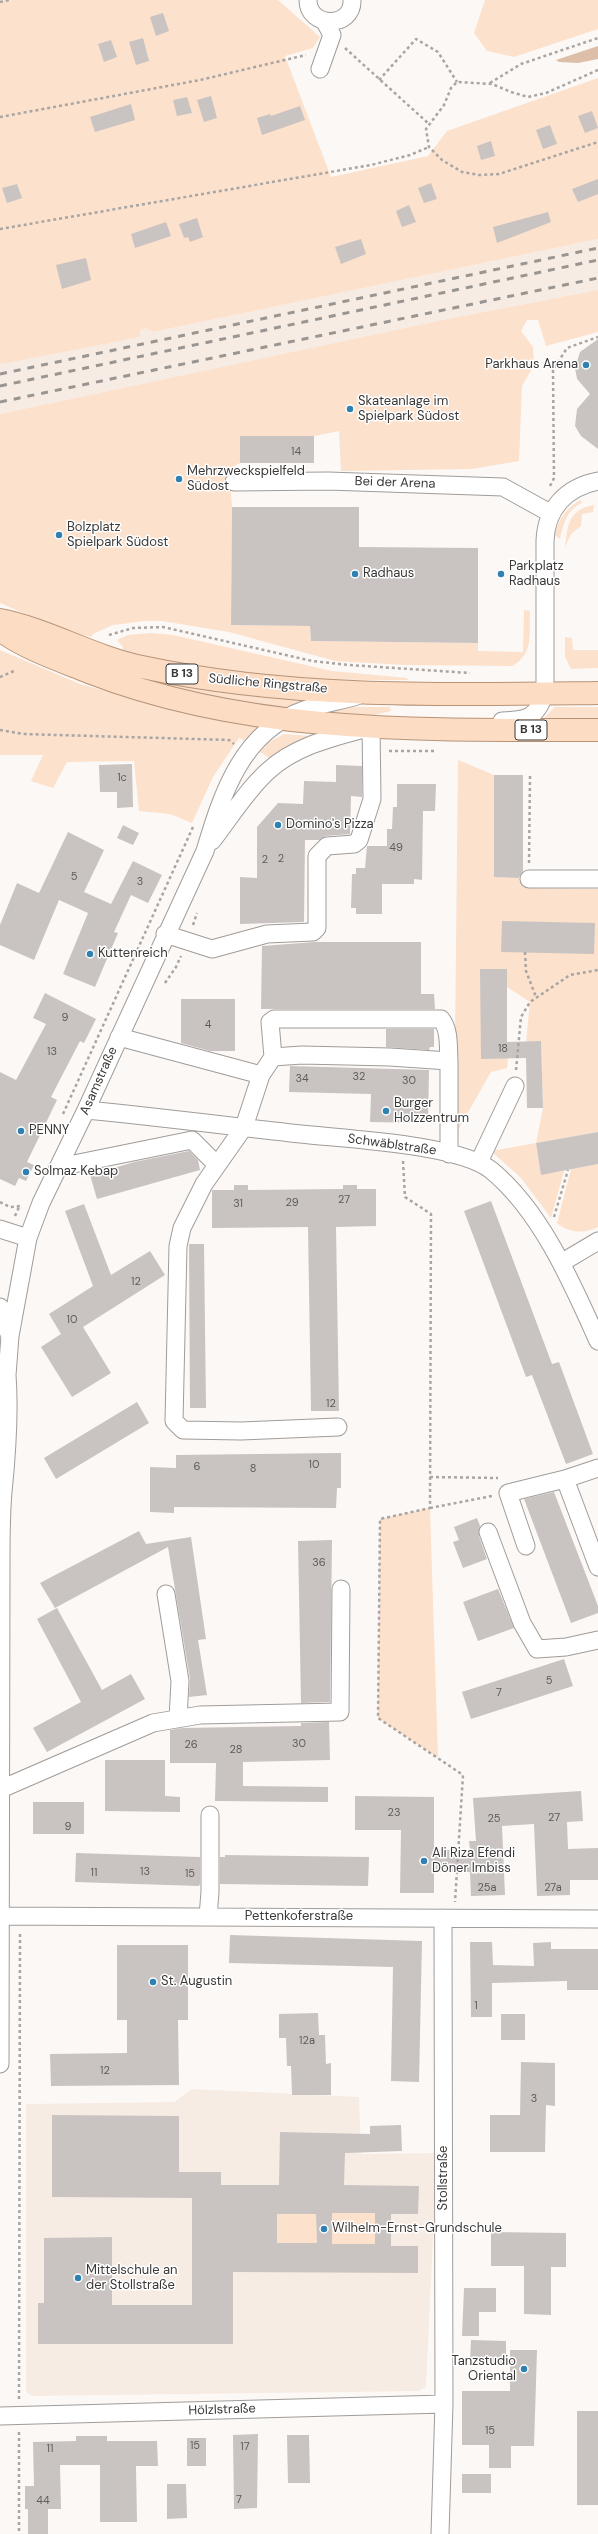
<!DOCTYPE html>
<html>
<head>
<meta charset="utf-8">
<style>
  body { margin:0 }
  canvas { display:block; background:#fcf8f5 }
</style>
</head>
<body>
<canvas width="598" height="2534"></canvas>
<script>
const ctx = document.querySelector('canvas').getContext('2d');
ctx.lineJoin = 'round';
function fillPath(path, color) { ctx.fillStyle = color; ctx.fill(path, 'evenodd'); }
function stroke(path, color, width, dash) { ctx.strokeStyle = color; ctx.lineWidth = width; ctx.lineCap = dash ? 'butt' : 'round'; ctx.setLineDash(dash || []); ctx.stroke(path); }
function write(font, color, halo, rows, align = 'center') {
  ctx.font = font + ' "DM Sans",sans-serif'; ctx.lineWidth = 3; ctx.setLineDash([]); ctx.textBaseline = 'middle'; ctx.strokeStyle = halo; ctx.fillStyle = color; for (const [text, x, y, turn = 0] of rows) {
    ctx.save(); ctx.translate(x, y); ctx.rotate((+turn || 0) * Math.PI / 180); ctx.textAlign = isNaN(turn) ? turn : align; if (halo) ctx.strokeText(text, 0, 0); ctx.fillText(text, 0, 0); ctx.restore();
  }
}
fillPath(new Path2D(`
  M598 239V290L447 319 0 414V362L3 363 139 337 140 331 145 328 153 332Z
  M192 2089 359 2097 361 2154 437 2153 426 2387 419 2391 32 2396 26 2392V2104L174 2102Z`), '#f7ece4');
fillPath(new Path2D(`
  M0 0H278L320 37 313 48 285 56 331 177 428 156 447 131 598 78V239L153 332 145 328 140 331V337L2 364 0 362Z
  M485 0H598V29L514 57 487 51 474 33Z
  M598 290V332L546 346 538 320H527L521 331 533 347 534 365 522 386 519 461 472 469 341 471 339 431 314 436H241L240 463 229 469 232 507 231 625 310 626 311 641 478 643V651L523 652 524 610 530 611C529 634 534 654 512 666L404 665 335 661 229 632 162 621H144L113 625 93 634 92 637 81 635 77 636 0 603V414L447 319Z
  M580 500 582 503C567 509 563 525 560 539L555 535C557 520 568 507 580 500Z
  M594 505 593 512 582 514 581 526 571 534 565 547C568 525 568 510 594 505Z
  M151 633 173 635 332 671 407 678 408 680C359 680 310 680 261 675 215 671 169 662 123 653V647L117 640 128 635Z
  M565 637 572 638 573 650H598V668L571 669 565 657Z
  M0 650 80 684 152 703 257 725 259 728 246 741 239 738 213 777 192 823 170 814 139 811 134 761 67 762 53 788 31 781 43 755H0Z
  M92 661 317 697 286 709 249 705 164 686Z
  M354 707H390L391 711 367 717 323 713 338 708Z
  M555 707H598V719H543Z
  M284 734 309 736 271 759 260 752 269 742Z
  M458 760 494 775V877L523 878 529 888 598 889V1132L536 1143 541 1174 564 1171 551 1218 521 1178 491 1151 536 1143 543 1108 541 1042H526L530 1002 507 987 506 969H480L508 1058 507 1068 491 1072 454 1137Z
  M598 1164V1227C585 1234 568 1233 557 1223L571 1169Z
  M430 1508 438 1758 378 1718 380 1519Z
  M332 2213H375V2244H332Z
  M277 2214H316L317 2243H277Z`), '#fce1cd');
fillPath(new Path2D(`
  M598 46V59L578 63 559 62 556 60Z`), '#ddbfa9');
fillPath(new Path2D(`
  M163 13 169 31 156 36 150 17Z
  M143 38 149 61 136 65 129 42Z
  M111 40 117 57 104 62 98 44Z
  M211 96 217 118 204 122 197 100Z
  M187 97 192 113 177 116 173 100Z
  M131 104 135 120 95 132 90 117Z
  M300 106 305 120 262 135 257 118 270 114 271 116Z
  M592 111 598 128 585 133 578 116Z
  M550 125 557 144 543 149 536 130Z
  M491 141 495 156 481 160 477 146Z
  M598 179V194L578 202 572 189Z
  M431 183 437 199 424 203 418 188Z
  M17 184 22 198 7 203 2 188Z
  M409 205 416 222 402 227 396 211Z
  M548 212 551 222 497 243 493 227Z
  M197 218 203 237 190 242 188 237 184 238 179 224Z
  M166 222 171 236 135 248 131 234Z
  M361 239 366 254 341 264 335 247Z
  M86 258 91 280 62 289 56 265Z
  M598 339V449L581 436 575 426 577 409 590 394 577 379 575 368 580 352Z
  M240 436H314V463H240Z
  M232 507H359V547L478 548V643L311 641 310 626 231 625Z
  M132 764 133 807 117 808V792H100L99 765Z
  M336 765 362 766V797L351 796 350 834 326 836 319 840H305L304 922 240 924V877L257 878V827L278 803 303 804 304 781 336 782Z
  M494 775H523V871L519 878 494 877Z
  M397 784H436L435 811H423L422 880 414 879V884H382V914H356V908H351L352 874H356V868H365L367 846H387V829H392L393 807H397Z
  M123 825 139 833 133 845 117 838Z
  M68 832 104 850 84 892 111 904 133 861 162 875 148 903 131 895 114 932 118 933 95 987 63 974 88 913 59 900 34 960 0 945V925L17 883 39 893Z
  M502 921 595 923 594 954 501 952Z
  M315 942H421V994H434L435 1009H261L262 946Z
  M480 969H507V1042L541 1041 543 1108H527L526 1058 481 1059Z
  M45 993 96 1019 84 1043 80 1041 51 1097 57 1100 27 1162 34 1165 26 1181 19 1178 15 1186 0 1179V1072L16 1080 46 1024 33 1018Z
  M181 999H235V1051H210L181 1043Z
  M386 1029H434V1047H430L429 1050 386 1047Z
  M290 1066 429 1070 428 1123 370 1122 371 1094 289 1092Z
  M598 1132V1164L541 1175 536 1143Z
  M189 1151 198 1160 200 1170 97 1199 90 1175 134 1162Z
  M234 1185H248V1190L343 1189V1185H357V1189H376V1226L336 1227 339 1411H311L308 1227 212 1228V1190H234Z
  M491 1201 552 1364 559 1362 593 1454 566 1464 532 1375 526 1377 464 1211Z
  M84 1204 111 1275 150 1251 165 1275 83 1327 111 1373 72 1397 41 1347 61 1334 49 1314 93 1286 65 1211Z
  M189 1244H204L206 1408H190Z
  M137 1402 149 1423 56 1479 44 1458Z
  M341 1453V1488H337L336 1508 174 1507V1513L150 1512V1467L176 1468V1455Z
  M554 1492 598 1606V1613L571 1623 524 1499Z
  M477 1518 480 1526 479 1536 487 1559 463 1568 453 1542 459 1540 454 1527Z
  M139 1531 146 1544 191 1537 206 1639 198 1640 207 1695 189 1697 190 1679 168 1547 55 1608 40 1583Z
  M332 1540 330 1702 301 1703 298 1541Z
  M498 1589 514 1628 478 1641 463 1602Z
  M57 1608 102 1690 131 1674 145 1699 47 1752 33 1728 81 1702 37 1619Z
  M564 1659 573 1686 471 1719 462 1692Z
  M329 1722 330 1760 243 1762V1786L328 1787V1802L215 1801 216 1763H170V1730L183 1728 301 1726V1723Z
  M105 1760H165V1796L180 1797V1812L105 1811Z
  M581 1791 583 1821 567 1822 568 1849 598 1848V1880H570V1895L537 1896 534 1824 502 1826 505 1895 471 1896 470 1872H434V1893H400L401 1830H355V1796L434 1797V1850H470L469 1841H476L473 1798Z
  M33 1802H84V1834H33Z
  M76 1853 200 1857V1884L199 1886 75 1882Z
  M225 1855 369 1857 368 1886 220 1884V1857H225Z
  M230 1935 422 1941 419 2082 391 2081 393 1967 229 1963Z
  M470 1942H492L493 1965 534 1966 533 1943 551 1942V1949H598V1990H567V1981L492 1983V2017H471Z
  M117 1945H188V2020H178L179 2085 51 2086 50 2054 127 2053V2020H117Z
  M318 2013 319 2035H325L326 2064 331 2063V2095H292L291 2066H287L286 2038H279V2014Z
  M501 2014H525V2040H501Z
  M521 2062 555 2063V2106L546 2105 545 2152H490V2115H520Z
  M52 2115 179 2116V2172H221V2185H279L280 2132 370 2134V2126L401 2125 402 2151 345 2153 344 2185 419 2186 418 2214H391V2246H418V2273L233 2272V2344H38V2303H44V2238L112 2237V2305H192V2198L52 2197ZM332 2213H375V2244H332ZM277 2214H316L317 2243H277Z
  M491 2232 566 2233V2267H551V2315L524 2314V2266H491Z
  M464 2288H496V2312H479V2336H462Z
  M471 2340 506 2341V2363L470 2362Z
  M510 2350H537L534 2446H511V2468H489V2445H462V2391H510Z
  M577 2411H598V2505H577Z
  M258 2434 257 2508 234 2509 233 2435Z
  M287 2435H309L310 2483H288Z
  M76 2436H107V2441H157L158 2466H136L137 2522H100V2465H60L61 2509H48V2534H28V2509H25V2486H34L33 2442 76 2441Z
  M187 2438H206V2466H187Z
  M462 2474H491V2493H462Z
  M167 2484H186L187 2518 167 2519Z`), '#c9c4c1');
const minor = new Path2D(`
  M308 0C308 28 353 29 352 0
  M320 69 332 35 325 22
  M234 482 328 481 503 487 550 513
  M502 721C527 720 536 719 545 693V541C546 509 566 487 598 481
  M529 879H598
  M165 934 212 949 267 934 313 932 317 928V856L327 846 354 844 359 840 372 799 371 727C335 737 296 745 268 771 246 791 230 818 212 841
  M119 1037 261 1075
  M273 1057 270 1022 274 1019H441C450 1030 448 1047 449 1061
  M86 1110C158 1117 230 1126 301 1134 346 1139 458 1144 491 1170 541 1211 572 1283 598 1341
  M479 1162 515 1086
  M59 1167 192 1140 217 1165
  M0 1229 28 1238
  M561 1263 598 1241
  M0 1307 9 1334
  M0 1388 7 1375 10 1336 28 1238 41 1203 86 1110 205 851C222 794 242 731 304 710 321 704 340 701 357 696
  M338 1427 241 1431 183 1430 174 1421 178 1246 182 1228 204 1184 244 1127 261 1075 273 1057 302 1055 390 1057 449 1061V1154
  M598 1468 565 1479 598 1567
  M488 1532 522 1623 537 1649 566 1647 598 1640
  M526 1546 508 1493 565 1479
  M166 1594 180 1681 178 1719
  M1 1789 153 1723 200 1715 340 1712 341 1589
  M0 1916 598 1919
  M208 1917 210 1892V1815
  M0 2064 1 1563C1 1539 1 1515 3 1492 7 1453 10 1414 7 1375
  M0 2416 444 2404
  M440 2534 444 2404 443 1918`);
const major = new Path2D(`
  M0 620C47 629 93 657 142 667 291 699 447 695 598 693
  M0 630C26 649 59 660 89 672 251 735 427 730 598 730`);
stroke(minor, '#a09c99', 19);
stroke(major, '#b79478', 24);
stroke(new Path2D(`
  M0 2 9 0
  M345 48 429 124
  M598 70 546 93 528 97 511 92 492 84 457 82 451 88 444 105 426 129 429 147 442 160 462 172 479 175 499 174 598 142
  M379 80 416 39 438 52 457 82
  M490 83 521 64 598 38
  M0 117 200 80 306 55
  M0 229 371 165 410 155 429 147
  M550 486 554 478 553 370 567 348 598 337
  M109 635 133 628 163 627 312 661 349 665 470 673
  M0 677 14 671
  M0 730 23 734 229 740 234 744
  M389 751H434
  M529 863 530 776
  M193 925 197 913
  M525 952 526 971 536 997
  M165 983 176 967 181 956
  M516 1070 521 1017 530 1002 570 975 598 970
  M63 1114 193 827
  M403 1161 405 1197 431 1214 430 1508 380 1519 378 1718 463 1775 455 1902
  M0 1202 10 1207 21 1206
  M15 1216 19 1207
  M554 1217 568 1170
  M430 1477 498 1478
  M430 1508 492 1496
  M19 2399 20 1932
  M19 2432V2534`), '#a8a5a3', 2.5, [3, 3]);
stroke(minor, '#fff', 17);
stroke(major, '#fcdcc3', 22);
stroke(new Path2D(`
  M0 374 598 248
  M0 386 598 260
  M0 402 598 278`), '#989593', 3, [7, 7]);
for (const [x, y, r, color] of [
  [586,365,4,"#3081b2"],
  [350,409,4,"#3081b2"],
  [179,479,4,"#3081b2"],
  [59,535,4,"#3081b2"],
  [355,574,4,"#3081b2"],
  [501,574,4,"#3081b2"],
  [278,825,4,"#3081b2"],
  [90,954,4,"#3081b2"],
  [386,1111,4,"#3081b2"],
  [21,1131,4,"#3081b2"],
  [26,1172,4,"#3081b2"],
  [424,1861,4,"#3081b2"],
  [153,1982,4,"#3081b2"],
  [324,2229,4,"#3081b2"],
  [78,2278,4,"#3081b2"],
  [524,2369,4,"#3081b2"]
]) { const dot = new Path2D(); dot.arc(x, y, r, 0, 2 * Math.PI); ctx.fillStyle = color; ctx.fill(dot); stroke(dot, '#fff', 1.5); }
write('11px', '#5e5c5a', null, [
  ["14",296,452],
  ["1c",122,778],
  ["49",396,848],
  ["2",281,859],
  ["2",265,860],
  ["5",74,877],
  ["3",140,882],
  ["9",65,1018],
  ["4",208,1025],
  ["18",503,1049],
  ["13",52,1052],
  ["32",359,1077],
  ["34",302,1079],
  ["30",409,1081],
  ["27",344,1200],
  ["29",292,1203],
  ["31",238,1204],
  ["12",136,1282],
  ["10",72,1320],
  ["12",331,1404],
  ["10",314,1465],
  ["6",197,1467],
  ["8",253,1469],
  ["36",319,1563],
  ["5",549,1681],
  ["7",499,1693],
  ["30",299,1744],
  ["26",191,1745],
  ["28",236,1750],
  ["23",394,1813],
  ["27",554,1818],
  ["25",494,1819],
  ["9",68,1827],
  ["13",145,1872],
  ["11",94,1873],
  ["15",190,1874],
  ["25a",487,1888],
  ["27a",553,1888],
  ["1",476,2006],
  ["12a",307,2041],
  ["12",105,2071],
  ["3",534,2099],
  ["15",490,2431],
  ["15",195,2446],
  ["17",245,2447],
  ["11",50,2449],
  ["7",239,2500],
  ["44",43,2501]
]);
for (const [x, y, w] of [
  [182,674,32],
  [531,730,32]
]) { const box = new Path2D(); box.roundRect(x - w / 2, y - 10, w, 20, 3); ctx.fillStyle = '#fff'; ctx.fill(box); stroke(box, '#3b3938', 1); }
write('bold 12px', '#3b3938', null, [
  ["B 13",182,674],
  ["B 13",531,730]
]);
write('13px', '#3b3938', '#fff', [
  ["Parkhaus Arena",578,365,"right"],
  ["Skateanlage im",358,402],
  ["Spielpark Südost",358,417],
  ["Mehrzweckspielfeld",187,472],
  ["Südost",187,487],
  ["Bolzplatz",67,528],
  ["Spielpark Südost",67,543],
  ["Parkplatz",509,567],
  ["Radhaus",509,582],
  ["Radhaus",363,574],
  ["Domino's Pizza",286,825],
  ["Kuttenreich",98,954],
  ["Burger",394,1104],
  ["Holzzentrum",394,1119],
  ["PENNY",29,1131],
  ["Solmaz Kebap",34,1172],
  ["Ali Riza Efendi",432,1854],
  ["Döner Imbiss",432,1869],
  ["St. Augustin",161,1982],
  ["Wilhelm-Ernst-Grundschule",332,2229],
  ["Mittelschule an",86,2271],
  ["der Stollstraße",86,2286],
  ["Tanzstudio",516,2362,"right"],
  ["Oriental",516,2377,"right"]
], 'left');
write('13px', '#3b3938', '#fff', [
  ["Bei der Arena",395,483,2],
  ["Südliche Ringstraße",268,684,5],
  ["Asamstraße",99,1081,-66],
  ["Schwäblstraße",392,1145,8],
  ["Pettenkoferstraße",299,1917],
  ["Stollstraße",444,2178,-90],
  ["Hölzlstraße",222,2410,-2]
]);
</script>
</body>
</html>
